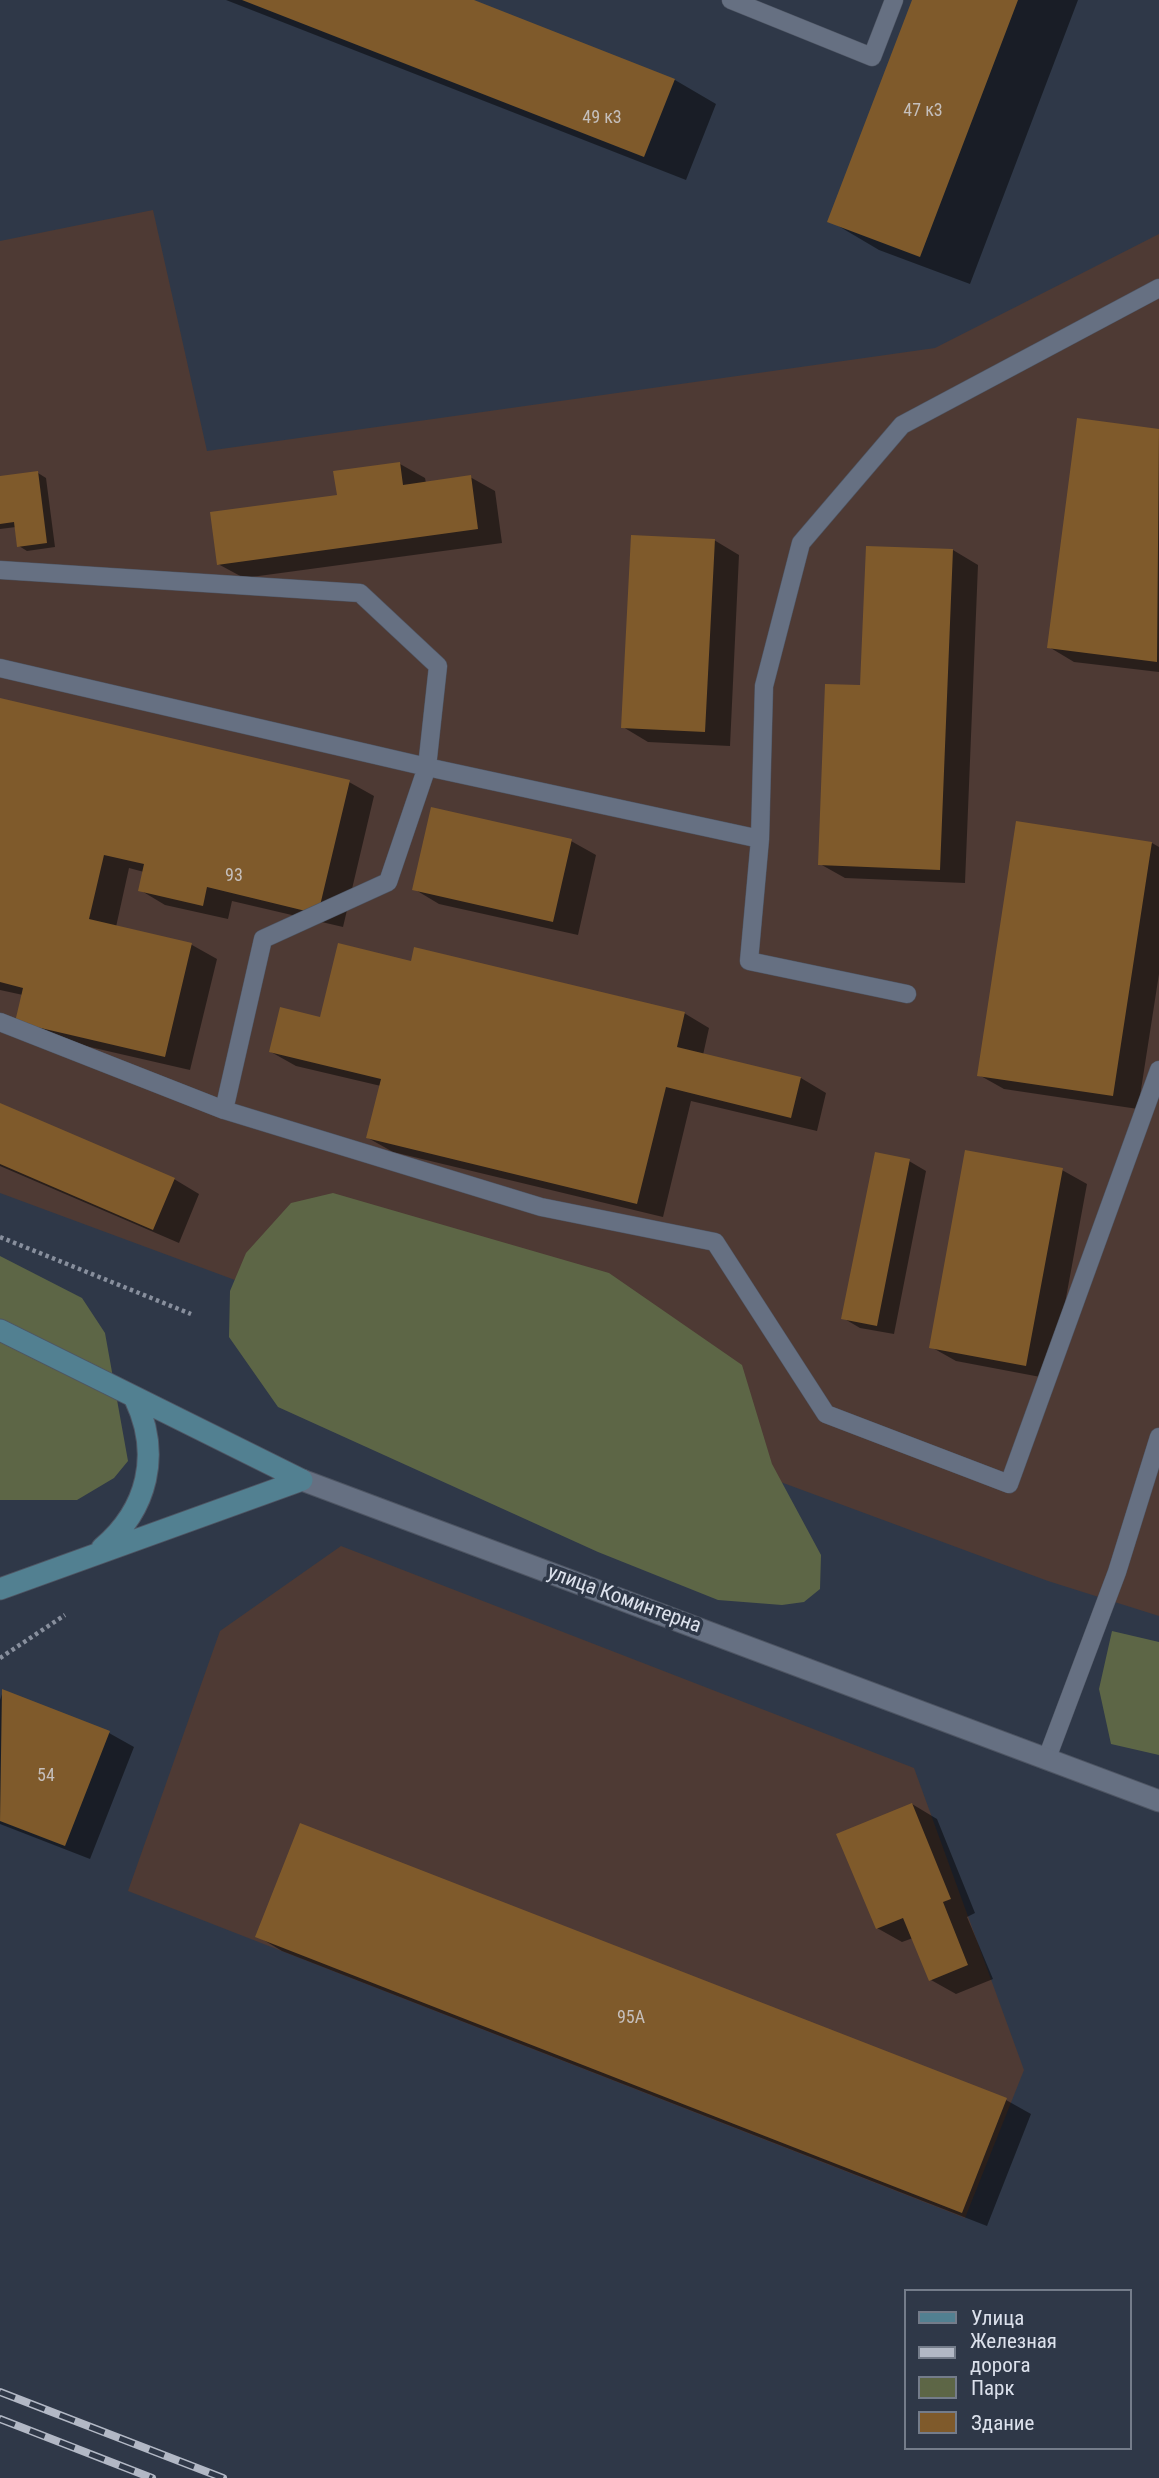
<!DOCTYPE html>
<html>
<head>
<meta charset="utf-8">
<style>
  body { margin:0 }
  #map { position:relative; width:1159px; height:2478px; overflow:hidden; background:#2f3848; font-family:"Roboto Condensed",sans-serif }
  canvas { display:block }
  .legend { position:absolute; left:904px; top:2289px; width:228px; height:161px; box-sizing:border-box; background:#2f3848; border:2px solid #747c8a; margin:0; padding:9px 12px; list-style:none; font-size:21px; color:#dce1ec }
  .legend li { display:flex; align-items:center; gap:14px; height:35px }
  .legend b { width:35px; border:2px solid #747c8a }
</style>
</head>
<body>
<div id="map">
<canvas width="1159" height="2478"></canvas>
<ul class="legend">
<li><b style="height:9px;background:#528091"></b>Улица</li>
<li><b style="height:9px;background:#b2b8c5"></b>Железная дорога</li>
<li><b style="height:19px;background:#5d6646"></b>Парк</li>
<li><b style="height:19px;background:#7f5a2b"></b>Здание</li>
</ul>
</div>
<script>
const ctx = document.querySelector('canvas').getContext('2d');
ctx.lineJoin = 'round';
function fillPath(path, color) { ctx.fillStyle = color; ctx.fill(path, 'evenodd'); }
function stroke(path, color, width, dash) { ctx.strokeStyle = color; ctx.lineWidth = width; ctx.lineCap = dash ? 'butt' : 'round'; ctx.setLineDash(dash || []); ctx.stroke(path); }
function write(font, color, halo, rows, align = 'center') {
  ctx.font = font + ' "Roboto Condensed",sans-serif'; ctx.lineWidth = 7; ctx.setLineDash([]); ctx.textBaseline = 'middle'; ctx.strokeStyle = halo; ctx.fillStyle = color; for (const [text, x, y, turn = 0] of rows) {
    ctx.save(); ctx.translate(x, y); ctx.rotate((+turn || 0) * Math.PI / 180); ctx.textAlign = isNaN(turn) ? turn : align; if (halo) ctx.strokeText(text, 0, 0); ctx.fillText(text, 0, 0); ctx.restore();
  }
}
fillPath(new Path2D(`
  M153 210 207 451 935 348 1159 234V1616L1048 1581 0 1193V241Z
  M341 1546 914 1768 1024 2070 965 2218 128 1891 220 1631Z`), '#4e3a34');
fillPath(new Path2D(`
  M333 1193 609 1273 742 1365 772 1464 821 1555 820 1589 804 1602 782 1605 718 1600 598 1552 278 1407 229 1337 230 1291 246 1253 291 1203Z
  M0 1256 82 1298 105 1333 128 1461 114 1478 77 1500H0Z
  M1112 1631 1159 1642V1755L1111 1744 1099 1689Z`), '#5d6646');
fillPath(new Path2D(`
  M226 0H469L675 80 716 104 686 180Z
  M914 0H1078L970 284 879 250 830 221Z
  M1078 420 1159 431V672L1074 662 1049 647Z
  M400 464 425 478 426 483 470 477 495 491 502 543 244 578 218 564Z
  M38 473 46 478 55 547 27 551 19 546 16 527 0 529V478Z
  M714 540 739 555 730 746 648 742 623 727Z
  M953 550 978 565 965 883 845 878 820 864 861 687Z
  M0 700 349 782 374 796 343 927 232 901 228 919 165 905 140 890 144 872 129 868 116 927 192 945 217 959 190 1070 42 1036 17 1021 23 995 0 990Z
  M571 841 596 855 578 935 439 904 414 889Z
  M1152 843 1159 847V974L1138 1109 1004 1089 979 1075Z
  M412 963 684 1013 709 1028 703 1055 801 1078 826 1093 817 1131 691 1101 663 1217 393 1152 368 1138 381 1086 296 1066 271 1052Z
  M0 1106 174 1179 199 1194 179 1243 0 1166Z
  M909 1161 926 1171 894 1334 860 1328 843 1318Z
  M1062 1170 1087 1184 1051 1379 956 1361 931 1347Z
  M3 1691 109 1733 134 1747 90 1859 0 1824V1700Z
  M912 1804 937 1819 975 1913 967 1917 993 1979 956 1994 931 1980 913 1938 902 1942 877 1928Z
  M257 1936 1006 2100 1031 2114 987 2226 282 1951Z`), '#0007');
fillPath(new Path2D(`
  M242 0H474L675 79 644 157Z
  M912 0H1018L920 257 827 222Z
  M1077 418 1159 429 1157 662 1047 648Z
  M400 462 403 485 471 475 478 529 217 565 210 512 337 495 333 471Z
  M38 471 47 543 17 547 14 522 0 524V476Z
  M631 535 715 539 705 732 621 728Z
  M866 546 953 549 940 870 818 865 825 684 860 685Z
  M0 698 350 780 318 914 207 887 203 906 138 891 144 864 104 855 89 919 192 943 165 1057 15 1022 23 988 0 982Z
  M431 807 572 839 553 922 412 890Z
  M1016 821 1152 842 1113 1096 977 1076Z
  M338 943 411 961 414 947 685 1012 677 1047 801 1077 791 1118 666 1087 637 1204 366 1138 381 1079 269 1052 280 1007 320 1017Z
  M0 1103 175 1178 153 1230 0 1164Z
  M965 1150 1063 1168 1026 1366 929 1348Z
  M875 1152 910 1159 877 1326 841 1319Z
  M2 1689 110 1731 65 1846 0 1821Z
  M912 1803 951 1899 943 1902 968 1965 929 1981 903 1918 876 1929 836 1834Z
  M300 1823 1007 2098 962 2213 255 1937Z`), '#7f5a2b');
const lane = new Path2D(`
  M731 0 872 57 894 0
  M0 570 360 593 438 666 427 767 760 839
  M0 668 427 767 388 882 263 939 224 1110 0 1022
  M907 994 749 961 760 839 764 686 801 543 902 425 1159 288
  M224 1110 541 1207 715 1242 826 1414 1009 1484 1159 1070
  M1047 1758 1117 1572 1159 1437`);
const street = new Path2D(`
  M302 1480 1159 1801`);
const secondary = new Path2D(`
  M0 1330 302 1480
  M102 1548C148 1509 161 1454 135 1399
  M0 1589 302 1480`);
stroke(lane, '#4e5563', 19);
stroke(street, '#4e5563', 23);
stroke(secondary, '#4e5563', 23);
stroke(new Path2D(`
  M0 1237 191 1314
  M0 1658 65 1615`), '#888f9d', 4.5, [3.5, 3.5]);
stroke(lane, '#667082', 18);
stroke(street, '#667082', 21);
stroke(secondary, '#528091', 21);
const rail = new Path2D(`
  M0 2392 223 2478
  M0 2419 152 2478`);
stroke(rail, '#b2b8c5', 8);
stroke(rail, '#2f3848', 5, [16]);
write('18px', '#c5bfbc', null, [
  ["47 к3",923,111],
  ["49 к3",602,118],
  ["93",234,876],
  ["54",46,1776],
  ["95А",631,2018]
]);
write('21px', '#dce1ec', '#2f3848', [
  ["улица Коминтерна",624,1600,20]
]);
</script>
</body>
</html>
